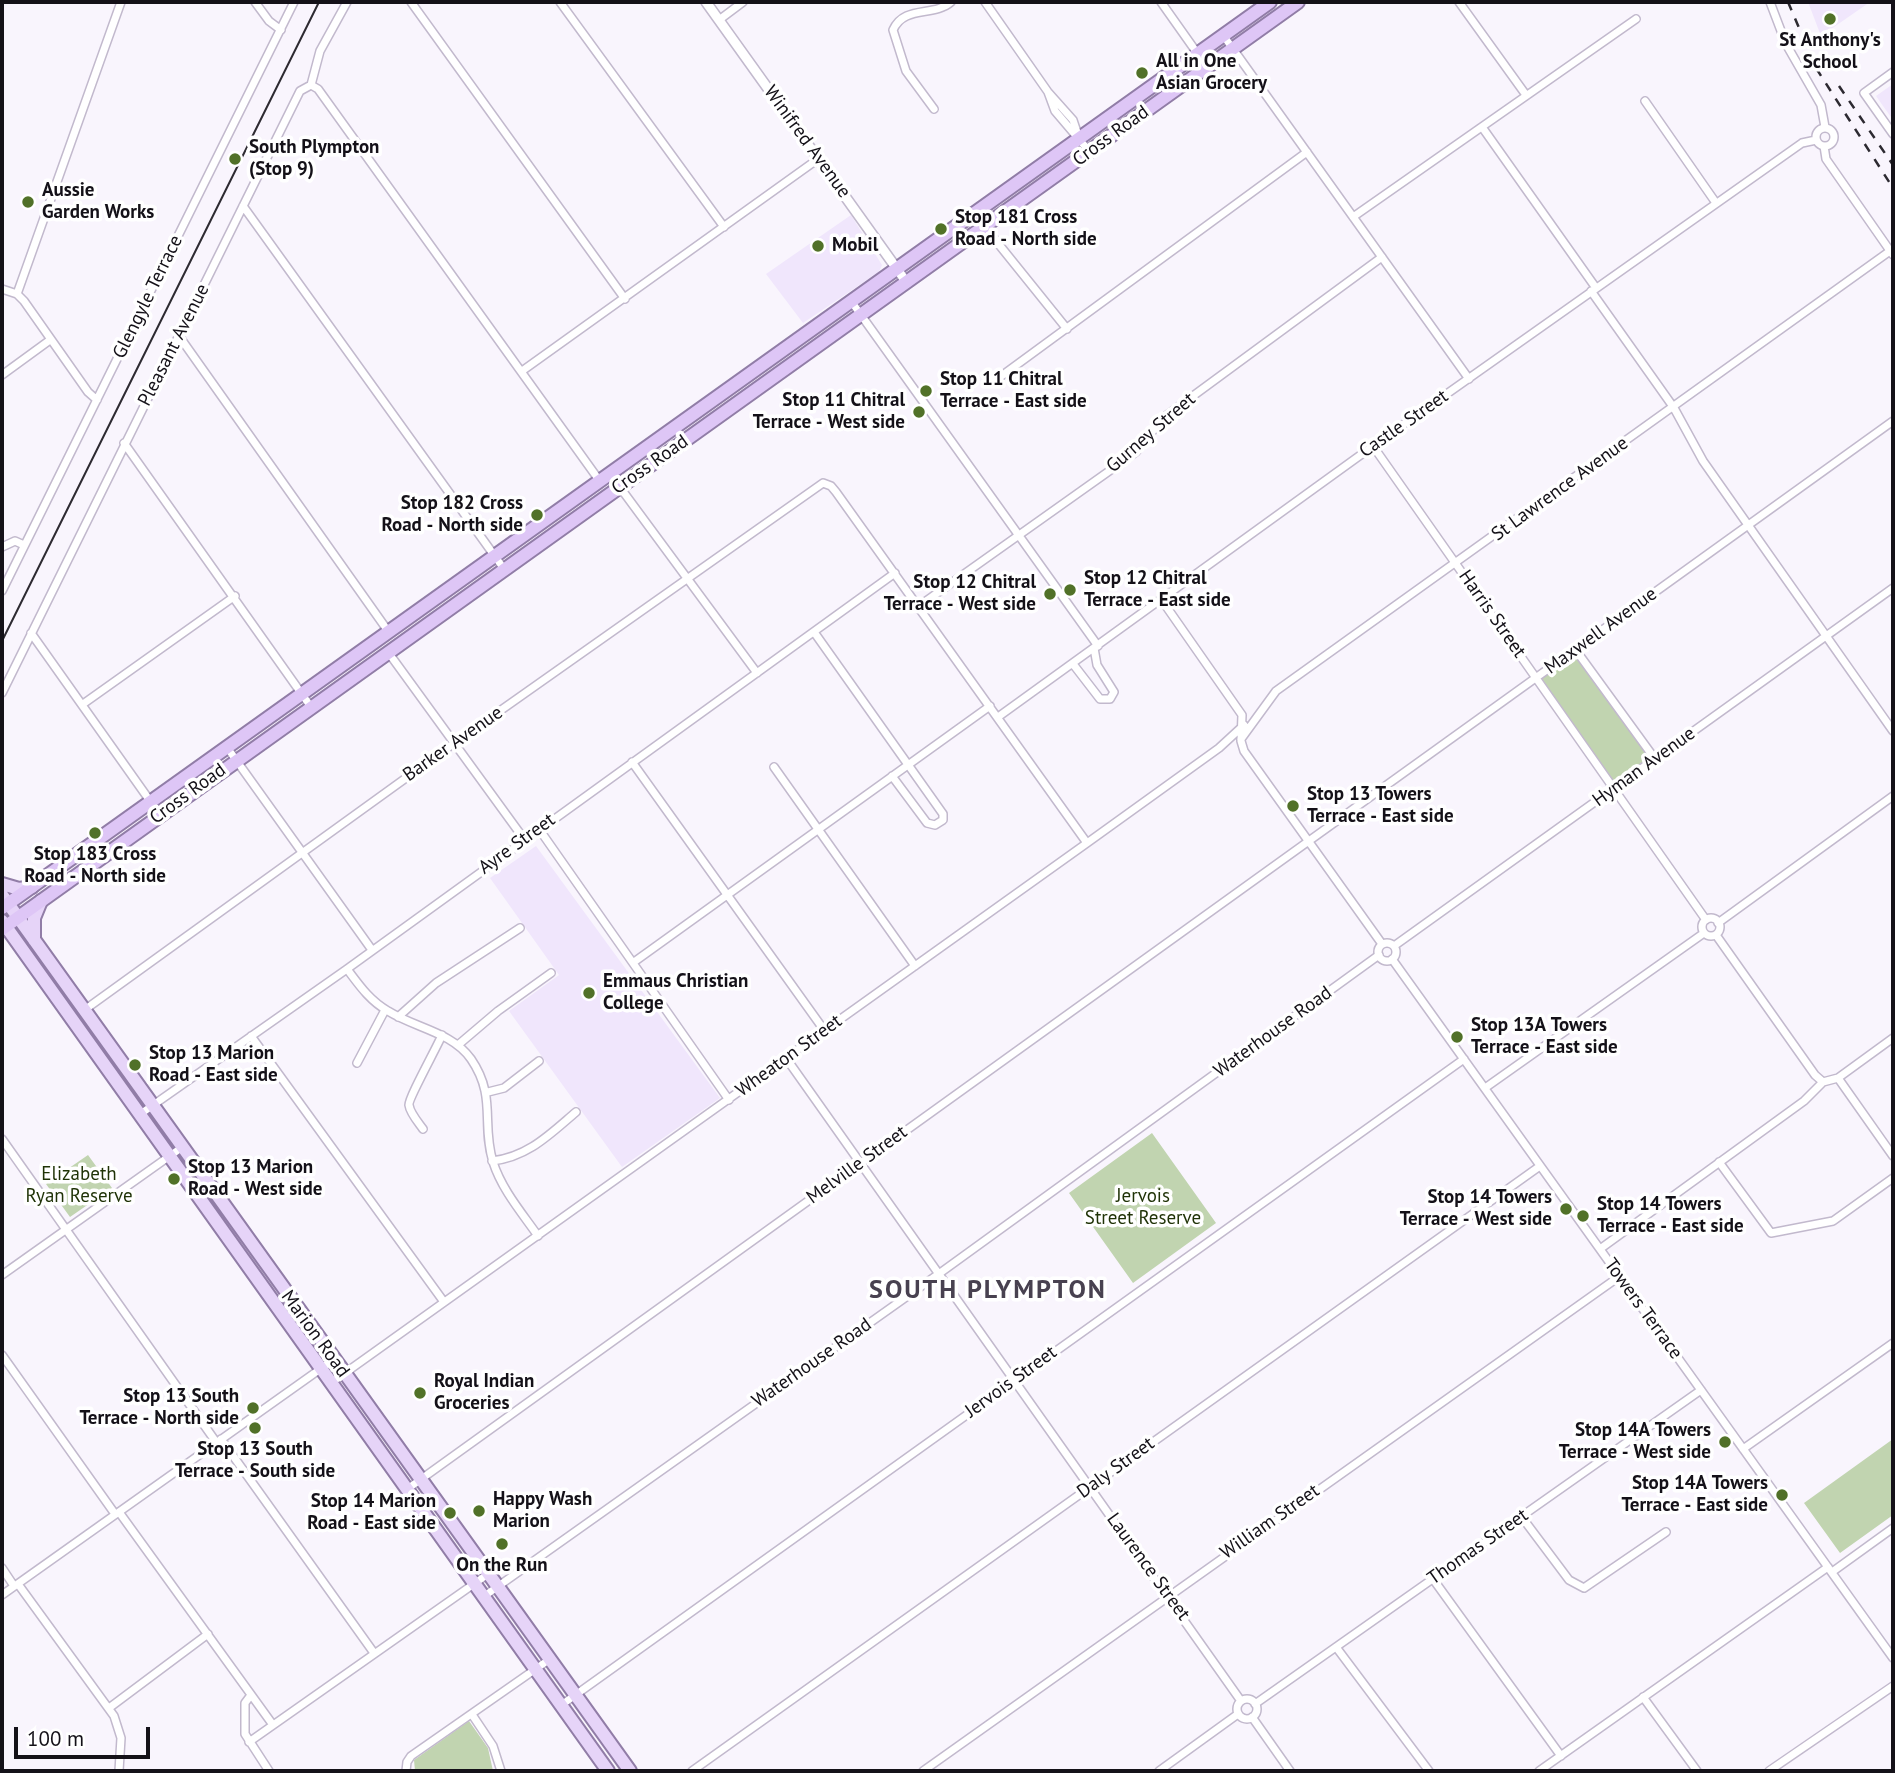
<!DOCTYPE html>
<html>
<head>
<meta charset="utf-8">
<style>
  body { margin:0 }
  #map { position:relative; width:1895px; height:1773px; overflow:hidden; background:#f9f5fd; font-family:"PT Sans",sans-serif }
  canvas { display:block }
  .frame { position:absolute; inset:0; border:4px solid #141118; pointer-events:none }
  .scale { position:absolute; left:14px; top:1727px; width:136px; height:32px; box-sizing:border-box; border:4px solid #141118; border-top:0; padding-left:9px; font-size:21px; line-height:24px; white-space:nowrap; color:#141118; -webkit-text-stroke:5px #fff; paint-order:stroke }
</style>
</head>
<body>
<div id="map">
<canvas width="1895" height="1773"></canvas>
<div class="frame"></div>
<div class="scale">100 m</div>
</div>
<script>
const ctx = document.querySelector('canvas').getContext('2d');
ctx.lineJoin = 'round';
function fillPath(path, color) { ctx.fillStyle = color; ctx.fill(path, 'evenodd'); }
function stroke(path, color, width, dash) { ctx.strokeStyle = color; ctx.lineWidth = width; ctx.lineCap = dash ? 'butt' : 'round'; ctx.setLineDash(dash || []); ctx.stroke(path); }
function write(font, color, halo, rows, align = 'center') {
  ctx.font = font + ' "PT Sans",sans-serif'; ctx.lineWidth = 7; ctx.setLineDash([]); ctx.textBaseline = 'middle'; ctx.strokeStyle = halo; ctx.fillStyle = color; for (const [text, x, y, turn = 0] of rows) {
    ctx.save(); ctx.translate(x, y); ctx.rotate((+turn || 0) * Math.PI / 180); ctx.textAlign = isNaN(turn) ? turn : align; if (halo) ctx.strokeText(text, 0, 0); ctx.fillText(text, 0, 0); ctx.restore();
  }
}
fillPath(new Path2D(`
  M1808 2H1870L1821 36Z
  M1893 84V120L1876 96Z
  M851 215 882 265 879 272 803 323 766 274Z
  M536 846 720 1098 622 1167 509 1011 559 975 490 878Z`), '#f0e6fc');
fillPath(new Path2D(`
  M1575 650 1655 760 1616 788 1537 677Z
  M1152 1133 1216 1223 1133 1283 1069 1193Z
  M88 1155 112 1188 70 1217 46 1184Z
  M1893 1439V1515L1840 1553 1804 1503Z
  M469 1721 488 1748 493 1771H415L414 1760Z`), '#c1d4b0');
const minor = new Path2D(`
  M255 2 269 21 281 30
  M411 2 625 299
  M560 2 724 227
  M985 2 1048 92 1073 120 1079 138
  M1161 2 1207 67
  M1459 2 1526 95
  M1770 2 1786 44 1821 105 1825 127
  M719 20 743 2
  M1223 35 1469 379
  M1893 72 1864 93 1893 134
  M311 85 318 89 599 480
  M1048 92 1055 111 1089 151
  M1645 101 1716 203
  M934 109 906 71 893 30C904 5 934 17 951 2
  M1482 127 1596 288
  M1816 137a9 9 0 1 1 18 0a9 9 0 1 1-18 0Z
  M1824 146 1826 159 1893 255
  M243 206 504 569
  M1353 217 1636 19
  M984 226 1067 329
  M2 289 17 294 24 301 88 392 97 400
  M1591 291 1674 408 1703 461 1893 731
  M17 294 121 2
  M851 301 1098 646
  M179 336 388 631
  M522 371 818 159
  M2 375 50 340
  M1000 377 1307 152
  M124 443 311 707
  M1373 446 1706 920
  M619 486 757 673
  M2 547 15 541 24 545
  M2 591 294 2
  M1161 599 1242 715 1241 741 1244 751 1382 944
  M919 606 1136 452 1163 418 1382 257
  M814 632 943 814V820L935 825 927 823 892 776
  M31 633 160 815
  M1575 649 1655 759
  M388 652 524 839
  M1073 664 1100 699H1110L1114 692 1097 665 1094 648
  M2 693 300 91 311 85 320 51 347 2
  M83 704 235 596
  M998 717 1373 446 1802 143 1816 140
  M1241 739 1276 691 1890 251
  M226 746 372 950
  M632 762 824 1030
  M774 767 915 966
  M539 829 729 1100
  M1702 927a9 9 0 1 1 18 0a9 9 0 1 1-18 0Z
  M1718 923 1893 796
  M1716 935 1815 1075 1823 1082
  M1378 952a9 9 0 1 1 18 0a9 9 0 1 1-18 0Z
  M1394 946 1893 588
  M1392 959 1893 1658
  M634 962 990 706
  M347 969C359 985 370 1001 388 1011 415 1028 452 1032 471 1059 497 1097 481 1123 493 1162 502 1190 522 1213 538 1236
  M83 1011 460 739 823 483 831 486 836 492 1087 843
  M398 1017 436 983 520 928
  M251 1036 444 1302
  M458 1045 498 1011 551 973
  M786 1058 1241 1701
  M357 1063 385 1010
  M1838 1078 1893 1156
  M1485 1088 1704 933
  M488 1092 504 1088 539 1061
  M139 1115 347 969 895 573
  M423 1129C418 1122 410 1113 409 1105 408 1099 437 1047 442 1035
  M2 1139 216 1442
  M492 1161C528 1157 550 1134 576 1112
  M1719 1162 1771 1233 1833 1221 1893 1178
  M1600 1249 1804 1101 1823 1082 1838 1078 1893 1038
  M2 1275 181 1148
  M2 1355 115 1514
  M331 1383 1087 843 1219 748 1244 725
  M221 1439 374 1653
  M1743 1449 1893 1343
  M406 1490 1893 421
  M119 1512 273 1725
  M1521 1516 1569 1580 1584 1588 1666 1532
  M2 1568 14 1586
  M1832 1572 1893 1528
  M1433 1579 1561 1756
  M18 1584 114 1716 121 1738 119 1771
  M2 1595 333 1360
  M483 1597 940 1273 1379 955
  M1336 1647 1429 1771
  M251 1695 245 1703V1734L269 1771
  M1643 1697 1697 1771
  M1237 1709a10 10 0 1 1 20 0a10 10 0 1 1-20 0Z
  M1255 1704 1701 1390
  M560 1706 1464 1059
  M109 1708 208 1634
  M473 1716 493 1746 501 1771
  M1252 1717 1290 1771
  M249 1742 488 1574
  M406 1771 407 1762 411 1756 550 1659
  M692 1771 1540 1166
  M923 1771 1620 1276
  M1159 1771 1238 1714
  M1539 1771 1828 1567
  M1769 1771 1893 1686`);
const tertiary = new Path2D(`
  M706 2 907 283`);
const primary = new Path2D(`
  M2 884 19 889 32 887
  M2 895 630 1771
  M2 921 608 1771
  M34 940V918L41 901`);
const trunk = new Path2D(`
  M2 908 1270 2
  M2 929 1298 2`);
stroke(minor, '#c2b9cd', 10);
stroke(tertiary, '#c2b9cd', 12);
stroke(primary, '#917da7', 16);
stroke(trunk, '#917da7', 16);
stroke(minor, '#fff', 7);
stroke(tertiary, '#fff', 9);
stroke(primary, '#e6d4f8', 12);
stroke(trunk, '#dec6f6', 12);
stroke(new Path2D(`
  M2 641 319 2`), '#2d2a31', 2);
stroke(new Path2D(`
  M1788 2 1816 68 1893 188
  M1839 86 1893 165`), '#2d2a31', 2.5, [9, 9]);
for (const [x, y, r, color] of [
  [1830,19,7,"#517128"],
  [1142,73,7,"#517128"],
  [235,159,7,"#517128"],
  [28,202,7,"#517128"],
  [941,229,7,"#517128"],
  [818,246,7,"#517128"],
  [926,391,7,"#517128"],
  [919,412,7,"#517128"],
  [537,515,7,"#517128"],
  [1070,590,7,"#517128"],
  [1050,594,7,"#517128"],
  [1293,806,7,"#517128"],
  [95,833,7,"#517128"],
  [589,993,7,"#517128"],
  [1457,1037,7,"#517128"],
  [135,1065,7,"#517128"],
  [174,1179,7,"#517128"],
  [1566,1209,7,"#517128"],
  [1583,1216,7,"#517128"],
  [420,1393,7,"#517128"],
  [253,1408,7,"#517128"],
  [255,1428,7,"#517128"],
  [1725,1442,7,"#517128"],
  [1782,1495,7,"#517128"],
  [479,1511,7,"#517128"],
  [450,1513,7,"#517128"],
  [502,1544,7,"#517128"]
]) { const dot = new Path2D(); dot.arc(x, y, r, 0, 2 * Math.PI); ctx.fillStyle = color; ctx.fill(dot); stroke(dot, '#fff', 2.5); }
write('bold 19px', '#141118', '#fff', [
  ["St Anthony's",1830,41,"center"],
  ["School",1830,63,"center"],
  ["All in One",1156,62],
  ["Asian Grocery",1156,84],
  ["South Plympton",249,148],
  ["(Stop 9)",249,170],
  ["Aussie",42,191],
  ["Garden Works",42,213],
  ["Stop 181 Cross",955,218],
  ["Road - North side",955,240],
  ["Mobil",832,246],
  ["Stop 11 Chitral",940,380],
  ["Terrace - East side",940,402],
  ["Stop 11 Chitral",905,401,"right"],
  ["Terrace - West side",905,423,"right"],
  ["Stop 182 Cross",523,504,"right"],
  ["Road - North side",523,526,"right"],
  ["Stop 12 Chitral",1084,579],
  ["Terrace - East side",1084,601],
  ["Stop 12 Chitral",1036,583,"right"],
  ["Terrace - West side",1036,605,"right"],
  ["Stop 13 Towers",1307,795],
  ["Terrace - East side",1307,817],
  ["Stop 183 Cross",95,855,"center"],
  ["Road - North side",95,877,"center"],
  ["Emmaus Christian",603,982],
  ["College",603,1004],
  ["Stop 13A Towers",1471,1026],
  ["Terrace - East side",1471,1048],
  ["Stop 13 Marion",149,1054],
  ["Road - East side",149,1076],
  ["Stop 13 Marion",188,1168],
  ["Road - West side",188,1190],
  ["Stop 14 Towers",1552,1198,"right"],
  ["Terrace - West side",1552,1220,"right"],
  ["Stop 14 Towers",1597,1205],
  ["Terrace - East side",1597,1227],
  ["Royal Indian",434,1382],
  ["Groceries",434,1404],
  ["Stop 13 South",239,1397,"right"],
  ["Terrace - North side",239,1419,"right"],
  ["Stop 14A Towers",1711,1431,"right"],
  ["Terrace - West side",1711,1453,"right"],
  ["Stop 13 South",255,1450,"center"],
  ["Terrace - South side",255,1472,"center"],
  ["Stop 14A Towers",1768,1484,"right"],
  ["Terrace - East side",1768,1506,"right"],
  ["Happy Wash",493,1500],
  ["Marion",493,1522],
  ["Stop 14 Marion",436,1502,"right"],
  ["Road - East side",436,1524,"right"],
  ["On the Run",502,1566,"center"]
], 'left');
write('19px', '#141118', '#fff', [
  ["Cross Road",1111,136,-36],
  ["Winifred Avenue",807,142,54],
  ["Glengyle Terrace",148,297,-64],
  ["Pleasant Avenue",174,345,-63],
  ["Castle Street",1404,424,-35],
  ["Gurney Street",1151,433,-41],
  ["Cross Road",650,465,-35],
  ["St Lawrence Avenue",1560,489,-36],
  ["Harris Street",1492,614,55],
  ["Maxwell Avenue",1601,631,-36],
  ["Barker Avenue",453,744,-35],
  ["Hyman Avenue",1644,767,-36],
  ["Cross Road",188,794,-36],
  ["Ayre Street",517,844,-36],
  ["Waterhouse Road",1273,1032,-36],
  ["Wheaton Street",789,1056,-36],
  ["Melville Street",857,1165,-36],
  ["Towers Terrace",1643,1309,54],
  ["Marion Road",315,1334,54],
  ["Waterhouse Road",812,1363,-35],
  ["Jervois Street",1011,1382,-36],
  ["Daly Street",1116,1468,-36],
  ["William Street",1270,1522,-35],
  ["Thomas Street",1478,1547,-35],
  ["Laurence Street",1148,1567,54]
]);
write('19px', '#1f3206', '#fff', [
  ["Elizabeth",79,1175],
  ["Ryan Reserve",79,1197],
  ["Jervois",1143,1197],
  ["Street Reserve",1143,1219]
]);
ctx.letterSpacing = '2px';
write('bold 26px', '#484150', '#fff', [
  ["SOUTH PLYMPTON",988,1291]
]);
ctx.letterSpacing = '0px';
</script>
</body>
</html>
